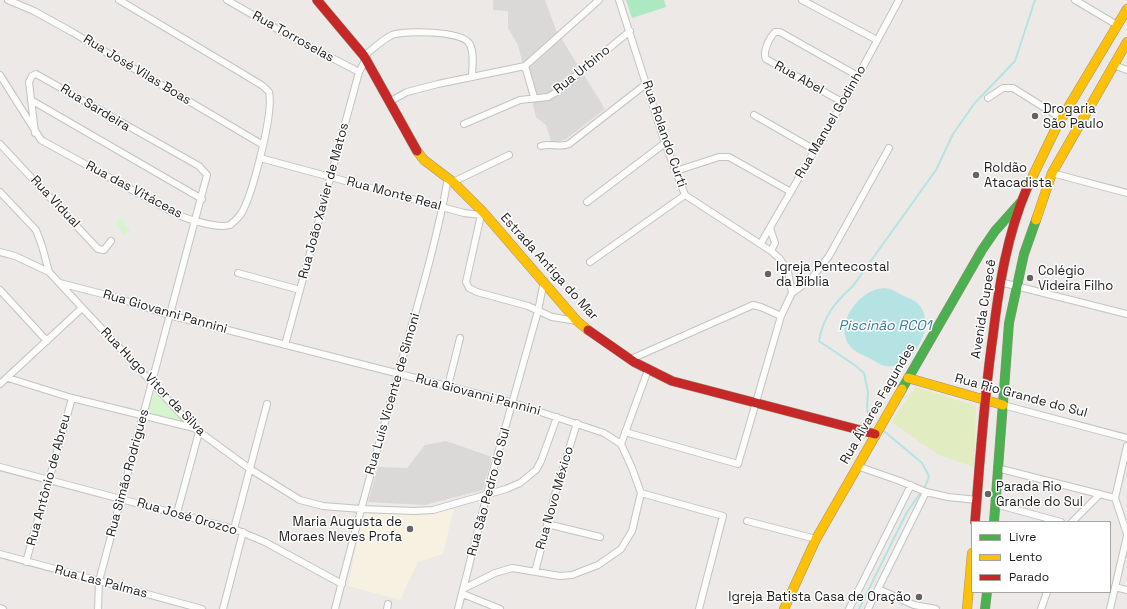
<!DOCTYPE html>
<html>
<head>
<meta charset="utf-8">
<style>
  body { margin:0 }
  #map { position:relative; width:1127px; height:609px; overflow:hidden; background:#ece9e6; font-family:"Space Grotesk",sans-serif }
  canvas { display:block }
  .legend { position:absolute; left:971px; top:521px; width:140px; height:72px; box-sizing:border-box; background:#fff; border:1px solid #a5a5a5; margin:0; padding:5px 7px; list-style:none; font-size:12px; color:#1d1d1d }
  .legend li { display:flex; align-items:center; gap:8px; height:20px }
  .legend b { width:20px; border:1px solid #a5a5a5 }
</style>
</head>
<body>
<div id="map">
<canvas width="1127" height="609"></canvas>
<ul class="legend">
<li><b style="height:5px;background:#4caf50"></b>Livre</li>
<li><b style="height:5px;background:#ffc107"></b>Lento</li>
<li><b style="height:5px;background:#c62828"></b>Parado</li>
</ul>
</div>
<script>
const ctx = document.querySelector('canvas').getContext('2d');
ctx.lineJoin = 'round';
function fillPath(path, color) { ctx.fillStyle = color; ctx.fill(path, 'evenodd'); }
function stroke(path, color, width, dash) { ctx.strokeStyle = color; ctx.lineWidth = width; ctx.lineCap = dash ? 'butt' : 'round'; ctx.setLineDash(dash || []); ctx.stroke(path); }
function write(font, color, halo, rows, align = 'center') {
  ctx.font = font + ' "Space Grotesk",sans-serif'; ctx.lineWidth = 3; ctx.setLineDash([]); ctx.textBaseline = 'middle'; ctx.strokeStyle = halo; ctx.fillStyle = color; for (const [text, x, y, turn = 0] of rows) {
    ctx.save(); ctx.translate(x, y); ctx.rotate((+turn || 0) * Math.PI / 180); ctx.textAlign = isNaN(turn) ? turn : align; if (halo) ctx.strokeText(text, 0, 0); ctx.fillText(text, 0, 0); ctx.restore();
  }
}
fillPath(new Path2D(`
  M493 0H545L556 30 605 109 566 139 552 144 546 125 536 117 518 45 508 28V11L493 10Z
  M446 441 492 457 483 490 425 505 368 502 378 467 407 468 425 445Z`), '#dbd9d8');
fillPath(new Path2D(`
  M454 507 443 554 418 562 400 600 348 586 362 516 365 513H436Z`), '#f6f1e0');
fillPath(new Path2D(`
  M916 387 976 406 974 467 939 455 891 422Z`), '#e2ecc1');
fillPath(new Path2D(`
  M119 218 124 221 123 224 131 230 124 235 116 225Z
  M158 391 184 420 182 422 149 413 147 410 152 394Z`), '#d6f5ce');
fillPath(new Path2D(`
  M626 0H664L666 7 632 18Z`), '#ace8c2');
fillPath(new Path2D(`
  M877 289C887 287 893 290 902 295 908 298 917 301 920 306 936 326 915 362 893 366 884 368 878 363 871 359 864 355 854 352 850 346 834 326 856 295 877 289Z`), '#b5e3e3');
stroke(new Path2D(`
  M870 419 867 409 868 392 864 373 856 366 819 341C823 317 835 302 853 286L936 170 953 134 974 104 1015 61 1035 0
  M859 609 907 512 926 485 929 476 922 463 884 431`), '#b5e3e3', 2);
const street = new Path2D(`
  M8 0 34 11 72 32 263 145
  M227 0 286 34 359 72
  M619 0 665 143 685 195 771 251 780 259 788 272 792 293 781 316 738 464 625 432
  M802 0 877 40
  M1075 0 1117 25
  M364 56C373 49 382 40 392 35 405 30 461 31 469 43 475 52 472 67 472 77
  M1113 65 1127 70
  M525 66 534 97
  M0 75 41 140 174 213C186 219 218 229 230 225 234 222 238 218 241 214 252 196 274 113 269 92L263 86 240 72 119 0
  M988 98 1003 88H1013L1061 118
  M31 100 202 199
  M389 102 407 92 438 84 525 66 599 0
  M842 102 766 59C762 52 770 37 775 32H780L858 76
  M754 115 815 150
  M464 124 520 100 548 97 555 93 630 31
  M35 133 29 82 32 76 36 74 199 166 207 175 99 581 98 609
  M0 144 98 249 104 250 111 241
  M541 146C551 143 560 148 569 144L646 84
  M260 158 464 213 481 215
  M676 171 719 157H729L791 192
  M1052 173 1127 193
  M453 182 509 155
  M0 192 36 230 42 246 49 272
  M587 202 665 143
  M483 212 481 215 466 282 469 288 477 292 528 306 552 317 577 321
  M770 228 775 243 771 251
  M761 243 858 76 899 0
  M0 252 15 256 49 272 194 428 250 469 300 500 323 506 361 509 414 511 433 510 506 489 520 483 536 470 541 461 557 417
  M590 262 685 195
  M238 273 300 290
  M1000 282 1127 314
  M60 283 114 297 169 315 513 403 604 433 621 444 632 468 641 493 632 531 621 549 598 565 572 575 560 576 512 568 495 573 465 588
  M0 290 47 341
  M792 293 811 279 829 256 889 148
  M285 345 359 72 366 59
  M631 359 753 305 761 307 781 316
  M8 378 72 398 194 428
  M0 384 82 308
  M448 386 460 338
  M1003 405 1127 438
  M621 444 648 370
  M1127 446 1115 498 1127 534
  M857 466 900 481 926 492 948 497 977 500
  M0 467 234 529 265 542 342 584
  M997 468 1115 498
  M641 493 723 516 699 609
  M995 504 1061 522
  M177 513 199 432
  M747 521 816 539
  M1072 522 1100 494
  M547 524 600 537
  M234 529 267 404
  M0 554 202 609
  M26 562 72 398
  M535 572 556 491 577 423
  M1115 587 1127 590
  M878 589 914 605 936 609
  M463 594 500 609
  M0 608 3 609
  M223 609 243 532
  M335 609C356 526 379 443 402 360 419 300 437 240 448 178
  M387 609 388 604
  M458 609 493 471 538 311 544 281
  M849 609 911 485
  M868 609 926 492
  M1041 609 1047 592
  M1110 609 1127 536`);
const fast = new Path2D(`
  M902 389 982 250 995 231 1020 203
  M994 522 1009 323 1024 254 1036 220
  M985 609 987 592`);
const slow = new Path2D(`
  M417 151 424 160 453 182 483 212 577 321 588 330
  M1027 188 1057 126 1127 9
  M1036 220 1052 173 1127 42
  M908 378 1003 405
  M784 609 816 539 902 389
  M967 609 972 553`);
const jam = new Path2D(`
  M317 0 364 56 417 151
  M588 330 634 362 672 381 875 434
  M975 522C980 460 984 397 993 335 999 285 1007 235 1027 188`);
stroke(street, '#c4c3c2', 8);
stroke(fast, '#97937d', 10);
stroke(slow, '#97937d', 10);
stroke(jam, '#97937d', 10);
stroke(street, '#fcfcfb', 6);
stroke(fast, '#4caf50', 9);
stroke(slow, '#ffc107', 9);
stroke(jam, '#c62828', 9);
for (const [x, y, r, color] of [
  [1035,116,4,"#656463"],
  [976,175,4,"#656463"],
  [768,274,4,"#656463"],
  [1030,278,4,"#656463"],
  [988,494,4,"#656463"],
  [410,529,4,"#656463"],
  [919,597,4,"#656463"]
]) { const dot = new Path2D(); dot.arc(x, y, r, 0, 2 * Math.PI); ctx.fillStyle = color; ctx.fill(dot); stroke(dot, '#fff', 1.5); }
write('13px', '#1d1d1d', '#fff', [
  ["Rua Torroselas",293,37,29],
  ["Rua José Vilas Boas",137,70,31],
  ["Rua Urbino",582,70,-39],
  ["Rua Abel",799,78,29],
  ["Rua Sardeira",95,108,31],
  ["Rua Manuel Godinho",831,122,-60],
  ["Rua Rolando Curti",664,134,71],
  ["Rua das Vitáceas",134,190,28],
  ["Rua Monte Real",394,194,15],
  ["Rua João Xavier de Matos",324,201,-75],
  ["Rua Vidual",55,202,47],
  ["Estrada Antiga do Mar",549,267,48],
  ["Avenida Cupecê",984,309,-81],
  ["Rua Giovanni Pannini",165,312,16],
  ["Rua Hugo Vitor da Silva",153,382,46],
  ["Rua Luis Vicente de Simoni",393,394,-74],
  ["Rua Giovanni Pannini",478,395,15],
  ["Rua Rio Grande do Sul",1021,396,15],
  ["Rua Álvares Fagundes",878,404,-60],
  ["Rua Simão Rodrigues",128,473,-75],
  ["Rua Antônio de Abreu",49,480,-75],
  ["Rua São Pedro do Sul",489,492,-75],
  ["Rua Novo México",555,498,-74],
  ["Rua José Orozco",187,517,16],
  ["Rua Las Palmas",101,582,15]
]);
write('13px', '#1d1d1d', '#fff', [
  ["Drogaria",1043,109],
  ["São Paulo",1043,124],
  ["Roldão",984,168],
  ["Atacadista",984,183],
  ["Igreja Pentecostal",776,267],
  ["da Bíblia",776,282],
  ["Colégio",1038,271],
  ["Videira Filho",1038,286],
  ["Parada Rio",996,487],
  ["Grande do Sul",996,502],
  ["Maria Augusta de",402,522,"right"],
  ["Moraes Neves Profa",402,537,"right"],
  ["Igreja Batista Casa de Oração",911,597,"right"]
], 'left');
write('italic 14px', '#377b95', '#fff', [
  ["Piscinão RCO1",885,326]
]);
</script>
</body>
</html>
